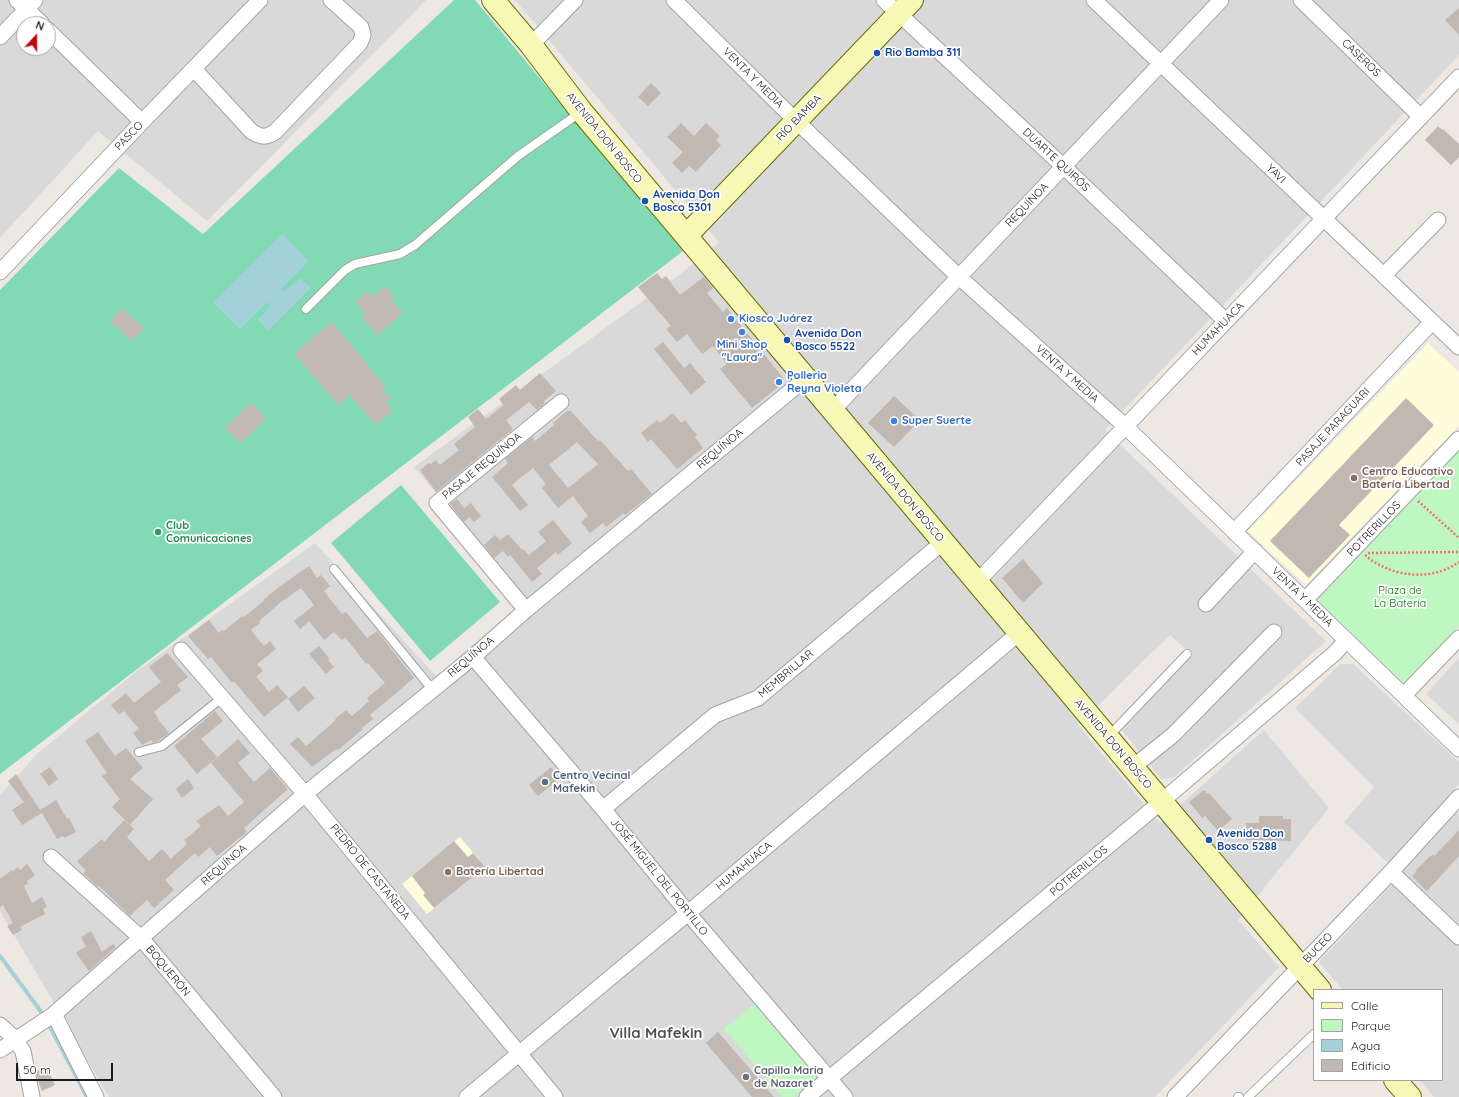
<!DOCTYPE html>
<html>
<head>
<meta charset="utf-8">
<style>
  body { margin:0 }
  #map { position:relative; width:1459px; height:1097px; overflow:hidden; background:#ede8e1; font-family:Quicksand,sans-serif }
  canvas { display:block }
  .legend { position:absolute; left:1313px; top:989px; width:130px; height:92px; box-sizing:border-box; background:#fff; border:1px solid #a4a4a4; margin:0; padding:5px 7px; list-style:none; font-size:12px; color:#1c1c1c }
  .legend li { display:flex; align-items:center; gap:8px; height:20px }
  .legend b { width:20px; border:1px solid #a4a4a4 }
  .north { position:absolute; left:16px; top:16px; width:40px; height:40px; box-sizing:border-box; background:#fff; border:1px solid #a4a4a4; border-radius:50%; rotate:21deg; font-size:11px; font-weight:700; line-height:16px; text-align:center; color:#1c1c1c }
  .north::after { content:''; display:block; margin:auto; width:14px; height:18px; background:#c00711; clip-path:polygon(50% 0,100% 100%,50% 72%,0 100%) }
  .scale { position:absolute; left:16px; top:1063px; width:97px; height:18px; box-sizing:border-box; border:2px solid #1c1c1c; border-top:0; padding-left:5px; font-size:12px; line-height:14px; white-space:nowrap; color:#1c1c1c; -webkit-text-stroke:3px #fff; paint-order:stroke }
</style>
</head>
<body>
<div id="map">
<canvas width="1459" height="1097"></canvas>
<ul class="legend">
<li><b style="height:5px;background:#f7f7b6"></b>Calle</li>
<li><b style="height:11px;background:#bef7c0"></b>Parque</li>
<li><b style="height:11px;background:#a3d0d9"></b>Agua</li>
<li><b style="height:11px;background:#c1b8b1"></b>Edificio</li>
</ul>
<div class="north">N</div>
<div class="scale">50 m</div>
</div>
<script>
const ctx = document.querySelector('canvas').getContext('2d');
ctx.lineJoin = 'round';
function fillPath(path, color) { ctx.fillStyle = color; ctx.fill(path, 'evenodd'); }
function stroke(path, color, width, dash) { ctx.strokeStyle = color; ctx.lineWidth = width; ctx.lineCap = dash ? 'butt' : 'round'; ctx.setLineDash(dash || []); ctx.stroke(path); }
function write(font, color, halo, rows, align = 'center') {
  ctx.font = font + ' Quicksand,sans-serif'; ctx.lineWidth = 3.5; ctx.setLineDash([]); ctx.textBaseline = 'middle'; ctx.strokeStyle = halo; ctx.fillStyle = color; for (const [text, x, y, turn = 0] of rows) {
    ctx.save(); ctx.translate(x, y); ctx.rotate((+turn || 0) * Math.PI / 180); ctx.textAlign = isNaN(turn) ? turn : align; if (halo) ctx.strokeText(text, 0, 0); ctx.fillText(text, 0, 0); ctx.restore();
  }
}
fillPath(new Path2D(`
  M0 0H426L207 221 98 131 0 238ZM24 24H48V48H24Z
  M515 0H1459V55L1105 430 1326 641 1173 778 1161 779 1121 729 1192 655 1170 635 1078 725 1160 823 1264 730 1329 808 1238 920 1279 967 1155 1097H109L0 911V795L37 754 137 671 315 543 436 676 526 599 414 467 695 263 719 242Z
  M1459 658V724L1426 694Z
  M1340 664H1353L1459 762V784L1444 800 1459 815V1097H1434L1420 1080H1442V990H1343L1319 962 1401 875 1344 822 1374 787 1295 708Z`), '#dad9d9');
fillPath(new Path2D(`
  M1428 343 1459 372V425L1306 585 1248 531Z
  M460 837 485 867 427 914 402 884Z`), '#fefcda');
fillPath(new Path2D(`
  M1459 450V626L1403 683 1315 598Z
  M754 1004 817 1078 794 1097H782L724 1029Z`), '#bef7c0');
fillPath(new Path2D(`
  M454 0H475L683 251 0 774V290L119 168 203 234Z
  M401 485 500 602 430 661 331 543Z`), '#81dab3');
fillPath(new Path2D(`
  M282 234 309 261 281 289 284 292 301 278 311 288 268 331 258 320 270 306 267 302 240 329 213 302Z`), '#a3d0d9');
stroke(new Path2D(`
  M0 956 45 1017
  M48 1023 87 1097`), '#a3d0d9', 4);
fillPath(new Path2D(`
  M1459 8V35L1445 20Z
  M651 83 661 93 648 106 638 97Z
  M681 123 694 136 706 123 720 136 716 140 721 145 696 172 689 166 682 173 672 163 683 152 667 137Z
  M1438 126 1442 130 1443 129 1459 144V157L1451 165 1425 140Z
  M657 273 662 279 666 276 680 295 704 277 713 288 707 293 723 312 727 308 783 378 782 384 752 408 720 369 727 364 713 346 702 354 687 334 677 342 666 329 671 326 638 287Z
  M385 287 394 297 391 300 403 313 377 335 361 316 365 313 355 302 367 292 372 297Z
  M122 308 144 328 132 341 110 321Z
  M332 322 385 386 382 389 391 399 386 403 393 411 376 425 350 395 338 405 294 353Z
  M663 342 684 368 690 363 706 382 691 395 654 349Z
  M540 373 556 391 544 401 545 403 537 410 529 402 506 420 513 429 436 492 420 470 429 463 431 464 436 460 440 465 459 450 454 444 475 427 468 417 478 409 486 419 504 405 499 399 516 385 520 390Z
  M894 396 920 420 894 447 868 423Z
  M1406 398 1434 425 1339 525 1350 535 1309 578 1270 541Z
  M251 403 266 419 240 443 225 427Z
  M567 411H571L598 441 600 440 628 471 631 469 652 494 625 515 624 513 606 527 603 523 590 533 581 522 588 516 573 496 558 508 542 488 546 484 533 468 512 485 528 505 520 511 492 477 508 463 505 459 532 437 535 441 554 425 553 423ZM577 442 598 464 568 488 549 465Z
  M673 413 681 423 685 420 697 435 695 437 703 448 677 469 651 439 648 442 641 433 657 420 660 423Z
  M457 499 464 508 471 503 481 516 474 522 469 517 464 522 450 504Z
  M553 520 572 543 558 555 556 552 537 568 542 574 532 582 510 555 508 557 503 551 494 558 484 545 495 535 500 540 508 534 522 550 523 549 529 555 546 541 538 532Z
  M1023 559 1043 583 1023 603 1002 578Z
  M309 566 317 578 321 575 330 586 324 591 342 614 346 612 367 638 377 631 414 678 370 715 373 719 362 728 363 729 338 750 336 749 312 767 290 744 298 737 306 746 336 720 335 719 346 710 352 716 369 701 367 698 385 683 368 663 366 664 345 637 342 640 334 632 324 640 309 621 300 629 294 621 314 605 301 588 281 602 259 621 260 623 251 630 264 646 270 641 276 649 257 664 263 671 256 676 269 692 277 685 288 697 264 717 234 681 232 683 211 657 208 659 188 636 209 620 219 633 222 630 224 631 242 616 244 617 264 601 263 600 280 586Z
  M319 646 330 659 328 660 334 667 326 674 309 654Z
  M167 653 188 677 177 685 181 690 154 712 158 718H157L169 733 158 741 153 743 151 740 142 745 133 733 139 729 124 711 119 715 111 705 126 693 134 703 161 682 149 667Z
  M304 686 315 698 298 712 288 699Z
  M215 711 223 721 201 739 217 757 197 774 174 746Z
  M98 732 115 756 126 748 143 768 130 779 153 799 130 825 112 807 120 799 102 776 107 773 85 741Z
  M238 739 250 753 238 763 254 782 270 768 288 789 244 828 247 832 217 856 210 847 198 857 195 853 165 880 174 890 154 908 147 900 130 916 99 886 98 887 83 873 86 871 77 861 102 839 104 842 124 820 134 829 127 837 149 861 162 849 171 859 187 844 184 840 201 826 196 821 219 805 228 816 244 802 211 763Z
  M50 767 58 779 49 786 40 774Z
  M551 767 560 778 538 796 529 785Z
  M16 774 42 813 22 825 12 810 24 802 8 781Z
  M188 779 194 788 182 798 176 789Z
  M1204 790 1208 794 1209 793 1232 819 1218 831 1205 816 1202 818 1189 802Z
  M56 800 67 819 69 818 76 832 64 838 63 836 57 839 40 810Z
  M1259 816H1283V819H1291V841L1246 840V823H1259Z
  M1459 830V856L1427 891 1412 876 1417 871 1416 870 1430 856 1431 857 1433 854 1434 856Z
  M454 841 468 857 473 853 485 867 434 908 423 895 425 893 412 876Z
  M27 864 35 875 27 881 28 883 24 886 32 903 42 897 47 907 43 909 45 914 20 927 22 930 13 935 7 926 13 923 3 905 0 907V879L12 870 13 871 18 867 20 870Z
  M91 931 102 952 113 944 116 947 89 971 76 953 86 946 81 937Z
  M718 1032 731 1047 774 1097H752L706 1043Z
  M46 1066 55 1085 42 1091 39 1084 36 1071Z`), '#c1b8b1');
const lane = new Path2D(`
  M306 309 345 270 355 264 400 254 415 245 518 156 581 112
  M334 569 432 689
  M1108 737 1187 654
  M139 752 162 746 223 697
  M1238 1097H1239
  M1248 1097 1314 1034`);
const street = new Path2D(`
  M17 0 42 24
  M674 0 786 111 959 277 1125 426 1459 749
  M884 0 1064 167 1226 321
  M1094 0 1459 347
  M1301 0 1421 117
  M48 30 142 122
  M0 37 35 0
  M531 45 575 0
  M194 69 252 132C261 137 266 138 275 132L360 43 363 35 361 27 331 0
  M0 272 142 122 260 0
  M1384 275 1438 220
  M832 411 1221 0
  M1234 532 1432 322
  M977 582 1459 77
  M1305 600 1459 439
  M1206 604 1255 551
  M526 610 437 503 561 402
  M181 650 305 794 555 1097
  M473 657 603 809 688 913 845 1097
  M1404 695 1459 638
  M1133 767 1173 735 1274 632
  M603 809 715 715 758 698 943 542
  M51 857 141 938 274 1097
  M1391 872 1459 937
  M54 1014 96 1097
  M0 1025 12 1036 23 1051 32 1097
  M0 1050 53 1015 305 794 473 657 526 610 805 379
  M467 1097 688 913 1019 633
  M807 1097 1161 802 1336 652 1346 640
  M1175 1097 1391 872 1459 797`);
const secondary = new Path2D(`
  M493 0 531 45 581 111 1320 990
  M686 236 912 0
  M1395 1080 1410 1097`);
stroke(lane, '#a3a3a3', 10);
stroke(street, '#a3a3a3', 17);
stroke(secondary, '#676d08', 24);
stroke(new Path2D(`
  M1418 501 1459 538
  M1368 553 1459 552
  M1365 555C1369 558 1373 562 1378 564 1402 578 1436 579 1459 562`), '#f4726b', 2.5, [2, 2]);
stroke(lane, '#fff', 8);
stroke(street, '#fff', 15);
stroke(secondary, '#f7f7b6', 22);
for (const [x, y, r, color] of [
  [877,53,4,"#1a4fb4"],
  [645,201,4,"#1a4fb4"],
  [731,319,4,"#3f7fe0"],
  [742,332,4,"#3f7fe0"],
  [787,340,4,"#1a4fb4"],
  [779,382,4,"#3f7fe0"],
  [894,421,4,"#3f7fe0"],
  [1354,478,4,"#8d6e63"],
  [158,532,4,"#2e9e5b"],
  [545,782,4,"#5c6f8a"],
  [1209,840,4,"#1a4fb4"],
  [448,872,4,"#8d6e63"],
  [746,1077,4,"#6b7280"]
]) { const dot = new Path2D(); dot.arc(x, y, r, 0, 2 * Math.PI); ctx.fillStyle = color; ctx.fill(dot); stroke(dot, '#fff', 1.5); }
write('bold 11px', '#164399', '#fff', [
  ["Rio Bamba 311",885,53],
  ["Avenida Don",653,195],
  ["Bosco 5301",653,208],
  ["Avenida Don",795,334],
  ["Bosco 5522",795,347],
  ["Avenida Don",1217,834],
  ["Bosco 5288",1217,847]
], 'left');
write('11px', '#1c1c1c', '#fff', [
  ["CASEROS",1361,58,44],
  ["VENTA Y MEDIA",753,78,45],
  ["RÍO BAMBA",799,118,-46],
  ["PASCO",129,136,-46],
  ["AVENIDA DON BOSCO",604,138,51],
  ["DUARTE QUIRÓS",1056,160,43],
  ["YAVI",1276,174,44],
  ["REQUÍNOA",1027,205,-46],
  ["HUMAHUACA",1218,329,-46],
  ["VENTA Y MEDIA",1067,374,42],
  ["PASAJE PARAGUARI",1333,427,-47],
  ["REQUÍNOA",720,449,-40],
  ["PASAJE REQUÍNOA",482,466,-39],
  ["AVENIDA DON BOSCO",905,497,50],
  ["POTRERILLOS",1374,529,-46],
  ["VENTA Y MEDIA",1302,597,44],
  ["REQUÍNOA",471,657,-40],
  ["MEMBRILLAR",786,674,-40],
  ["AVENIDA DON BOSCO",1113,744,50],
  ["REQUÍNOA",224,865,-41],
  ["HUMAHUACA",744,866,-40],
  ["POTRERILLOS",1079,871,-40],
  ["PEDRO DE CASTAÑEDA",370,872,51],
  ["JOSÉ MIGUEL DEL PORTILLO",659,877,51],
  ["BUCEO",1318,948,-46],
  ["BOQUERÓN",168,971,50]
]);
write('bold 11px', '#366cbe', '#fff', [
  ["Kiosco Juárez",739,319],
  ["Mini Shop",742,345,"center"],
  ["\"Laura\"",742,358,"center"],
  ["Polleria",787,376],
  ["Reyna Violeta",787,389],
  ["Super Suerte",902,421]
], 'left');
write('bold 11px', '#785e54', '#fff', [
  ["Centro Educativo",1362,472],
  ["Batería Libertad",1362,485],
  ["Batería Libertad",456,872]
], 'left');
write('bold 11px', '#27864d', '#fff', [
  ["Club",166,526],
  ["Comunicaciones",166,539]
], 'left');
write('11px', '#0f7512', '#fff', [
  ["Plaza de",1400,591],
  ["La Batería",1400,604]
]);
write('bold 11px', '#4e5e75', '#fff', [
  ["Centro Vecinal",553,776],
  ["Mafekin",553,789]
], 'left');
write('bold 11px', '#5b616d', '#fff', [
  ["Capilla Maria",754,1071],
  ["de Nazaret",754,1084]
], 'left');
write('bold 15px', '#4f4f4f', '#fff', [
  ["Villa Mafekin",656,1033]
]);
</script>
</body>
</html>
